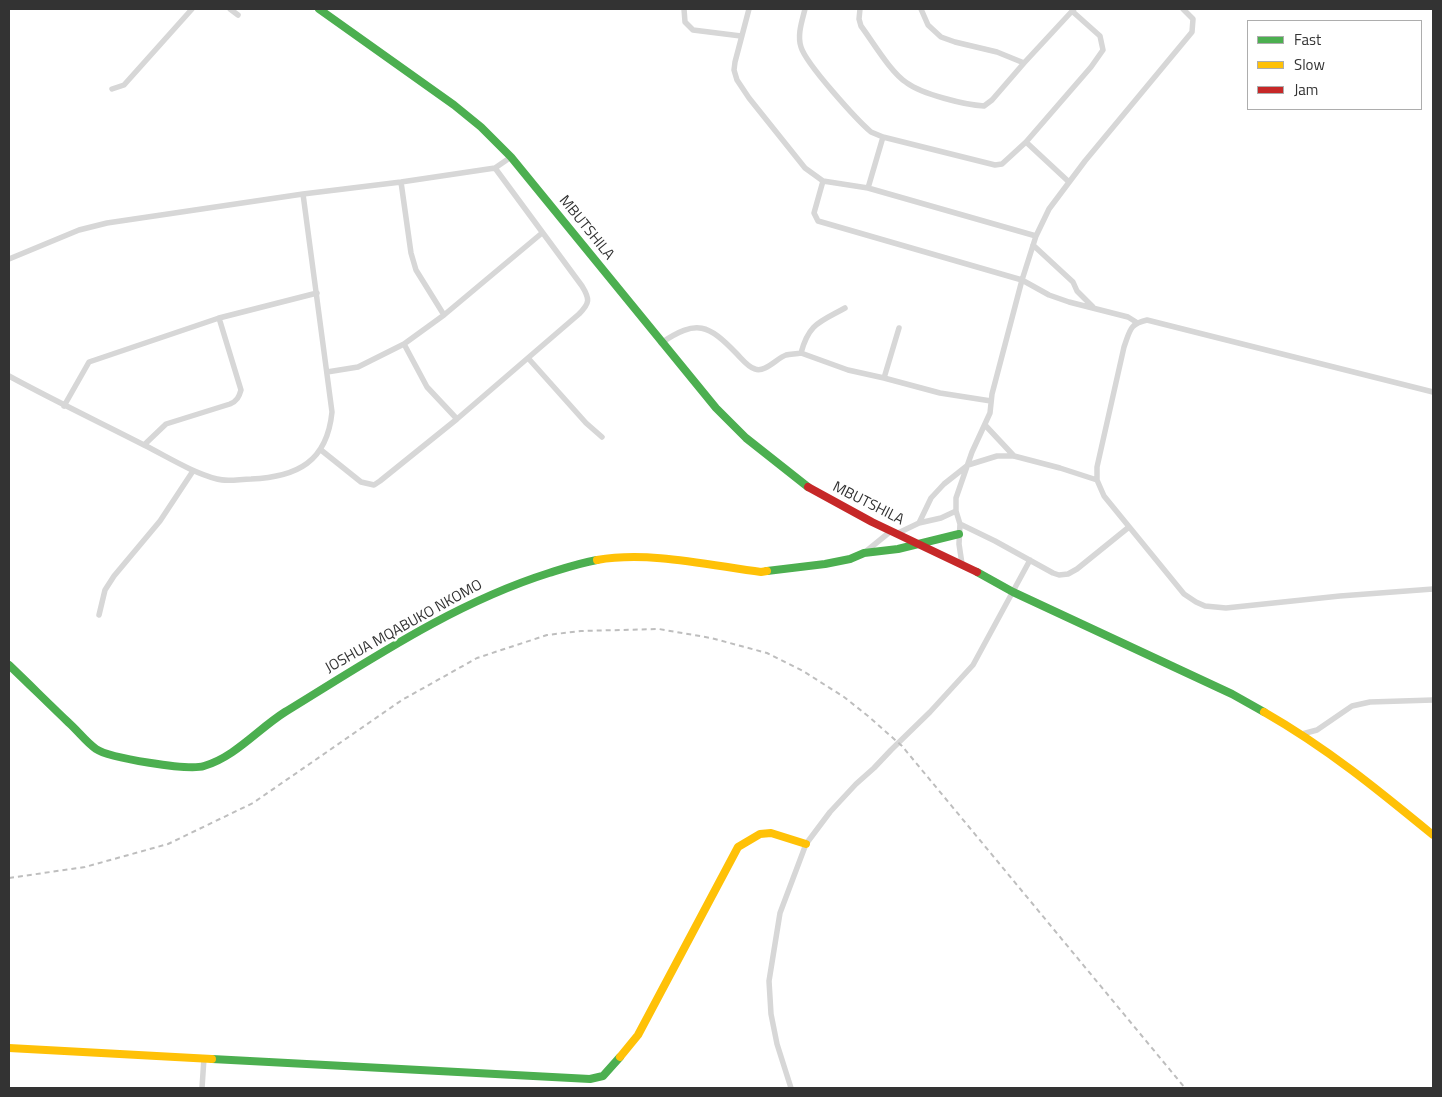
<!DOCTYPE html>
<html>
<head>
<meta charset="utf-8">
<style>
  body { margin:0 }
  #map { position:relative; width:1442px; height:1097px; overflow:hidden; background:#fff; font-family:"Titillium Web",sans-serif }
  canvas { display:block }
  .frame { position:absolute; inset:0; border:10px solid #333; pointer-events:none }
  .legend { position:absolute; left:1247px; top:20px; width:175px; height:90px; box-sizing:border-box; background:#fff; border:1px solid #adadad; margin:0; padding:6px 9px; list-style:none; font-size:15px; color:#333 }
  .legend li { display:flex; align-items:center; gap:10px; height:25px }
  .legend b { width:25px; border:1px solid #adadad }
</style>
</head>
<body>
<div id="map">
<canvas width="1442" height="1097"></canvas>
<div class="frame"></div>
<ul class="legend">
<li><b style="height:6px;background:#4caf50"></b>Fast</li>
<li><b style="height:6px;background:#ffc107"></b>Slow</li>
<li><b style="height:6px;background:#c62828"></b>Jam</li>
</ul>
</div>
<script>
const ctx = document.querySelector('canvas').getContext('2d');
ctx.lineJoin = 'round';
function stroke(path, color, width, dash) { ctx.strokeStyle = color; ctx.lineWidth = width; ctx.lineCap = dash ? 'butt' : 'round'; ctx.setLineDash(dash || []); ctx.stroke(path); }
function write(font, color, halo, rows, align = 'center') {
  ctx.font = font + ' "Titillium Web",sans-serif'; ctx.lineWidth = 5; ctx.setLineDash([]); ctx.textBaseline = 'middle'; ctx.strokeStyle = halo; ctx.fillStyle = color; for (const [text, x, y, turn = 0] of rows) {
    ctx.save(); ctx.translate(x, y); ctx.rotate((+turn || 0) * Math.PI / 180); ctx.textAlign = isNaN(turn) ? turn : align; if (halo) ctx.strokeText(text, 0, 0); ctx.fillText(text, 0, 0); ctx.restore();
  }
}
stroke(new Path2D(`
  M230 9 238 15
  M684 9 685 22 693 30 741 36
  M749 9 735 62 734 70 737 80 749 98 805 168 823 181 868 188 1036 236
  M805 9C802 21 797 35 801 47 806 64 857 120 871 132L883 137 995 165 1002 164 1026 142 1091 67 1103 50 1100 36 1072 11
  M860 9 859 19 861 26C873 42 891 73 907 83 922 94 965 105 984 106L992 100 1024 63 1074 9
  M921 9 928 25 941 37 955 42 997 52 1024 63
  M112 89 124 85 192 9
  M1026 142 1069 182
  M823 181 814 213 818 221 1022 280 1049 295 1069 302 1128 317 1136 322
  M868 188 883 137
  M1033 245 1073 282 1077 291 1093 307
  M9 259 79 230 107 223 303 194 401 182 495 168 511 157
  M845 308C820 322 809 323 801 353L848 370 884 378
  M444 315 542 233
  M899 328 884 378 940 393 991 401
  M661 343C697 319 708 324 737 354 742 359 748 367 755 369 765 373 777 358 786 355 790 354 796 354 801 353
  M404 344 427 387 457 419
  M528 358 586 423 602 437
  M327 372 358 367 404 344 444 315 416 270 411 253 401 182
  M9 376C53 400 99 422 144 445 168 457 191 472 217 479 227 482 240 479 251 479 297 477 327 462 332 412L303 194
  M1433 392 1147 320C1129 324 1130 331 1124 347L1097 467V480L1104 496 1184 594 1196 602 1205 606 1226 608 1340 596 1433 589
  M64 406 89 362 219 318 317 293
  M985 425 1014 456
  M144 445 166 424 230 404C237 401 239 397 241 390L219 318
  M321 450 361 482 374 485 380 481 457 419 579 314C590 303 590 299 582 286L495 168
  M919 523 941 518 956 511
  M960 524 995 541 1053 573 1059 575 1068 574 1077 569 1129 527
  M896 534 919 523 931 498 944 484 968 465 997 456H1014L1060 468 1097 480
  M864 553 891 531
  M962 564 959 544 960 524 956 511V498L972 452 990 413 992 394 1022 280 1036 236 1049 209 1085 161 1192 32 1193 19 1183 9
  M99 615 105 590 114 576 160 521 193 471
  M1302 734 1317 730 1352 706 1370 702 1433 700
  M202 1088 204 1058
  M791 1088 777 1044 771 1014 769 981 780 913 806 844 830 812 856 784 874 768 891 750 930 712 973 665 1030 560`), '#d7d7d7', 5.5);
stroke(new Path2D(`
  M319 9 454 105 481 127 511 157 716 408 746 438 808 487
  M767 571 825 564 850 559 864 553 898 549 959 534
  M977 572 1013 592 1232 694 1264 712
  M9 665C29 684 49 704 69 723 78 731 86 742 96 749 109 758 189 771 204 766 235 757 258 729 285 712 370 660 454 603 549 573 565 568 580 563 597 560
  M212 1059 590 1079 603 1076 620 1057`), '#4caf50', 8);
stroke(new Path2D(`
  M597 560C649 551 708 565 761 572L767 571
  M1264 712C1327 748 1377 789 1433 835
  M9 1048 212 1059
  M620 1057 638 1035 738 847 760 834 771 833 806 844`), '#ffc107', 8);
stroke(new Path2D(`
  M808 487 872 522 977 572`), '#c62828', 8);
stroke(new Path2D(`
  M9 878 85 867 168 844 253 803 402 700 477 658 547 635 581 631 659 629 711 638 767 653 803 671 844 697 868 716 902 746 1185 1088`), '#bebebe', 2, [5, 4]);
write('15px', '#333', '#fff', [
  ["MBUTSHILA",586,228,51],
  ["MBUTSHILA",868,504,27],
  ["JOSHUA MQABUKO NKOMO",404,627,-29]
]);
</script>
</body>
</html>
